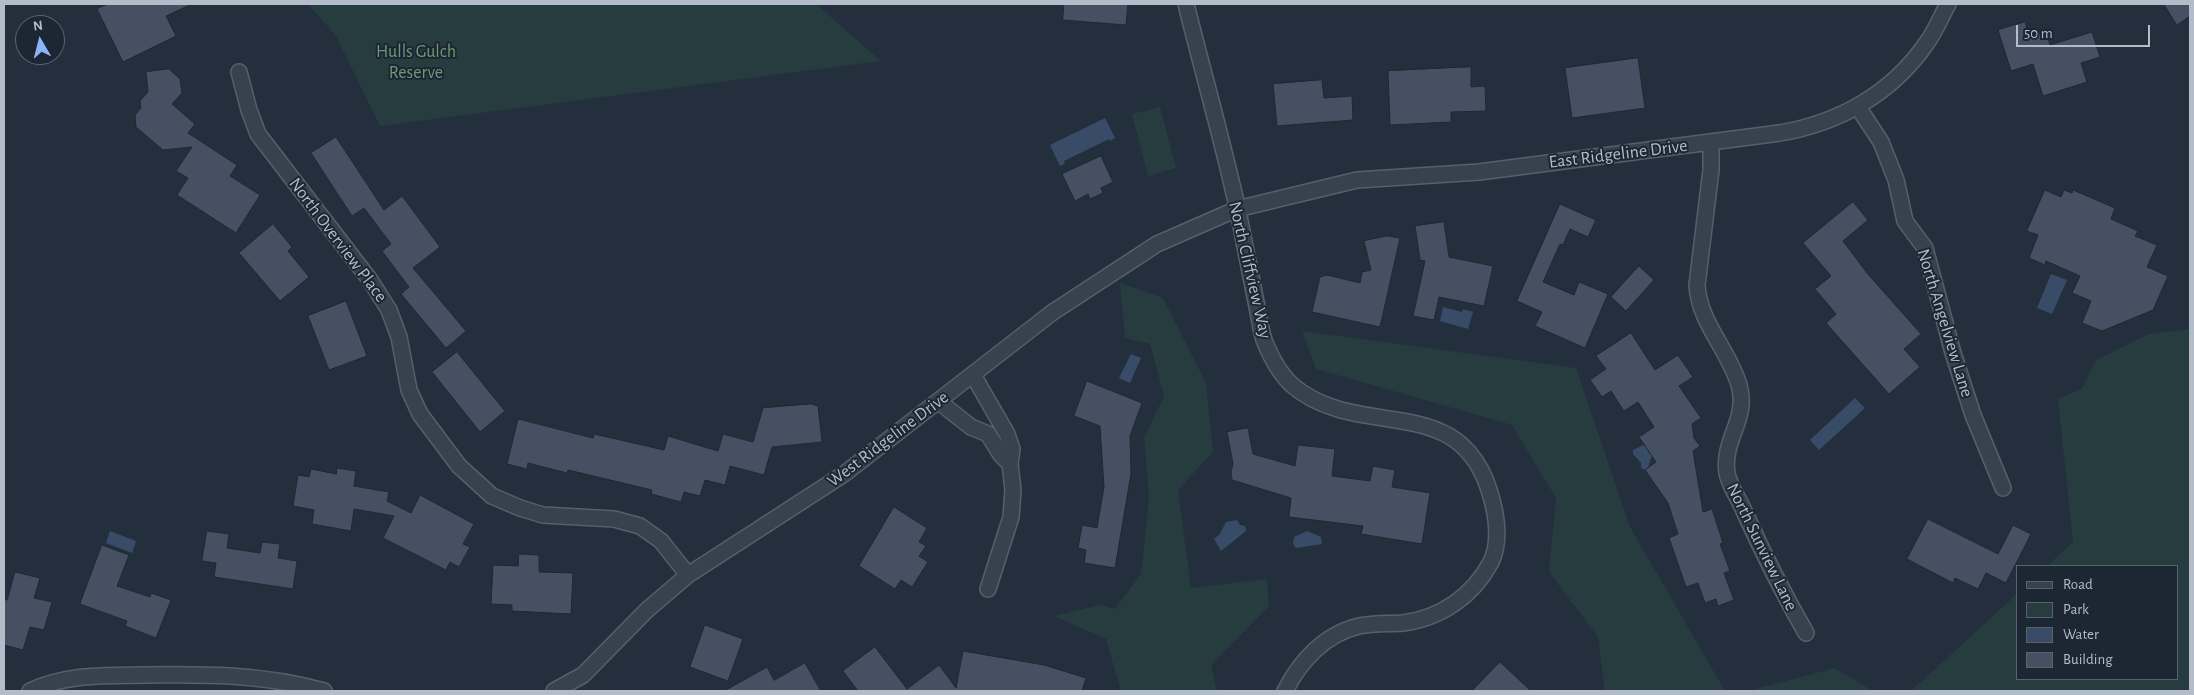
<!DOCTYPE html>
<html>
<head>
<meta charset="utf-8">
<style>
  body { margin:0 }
  #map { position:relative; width:2194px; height:695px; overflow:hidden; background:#242f3e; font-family:"Alegreya Sans",sans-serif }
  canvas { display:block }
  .frame { position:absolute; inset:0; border:5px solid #b4bcc9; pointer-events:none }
  .legend { position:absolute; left:2016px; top:565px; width:162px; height:115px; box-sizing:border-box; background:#1d2633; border:1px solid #59626f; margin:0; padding:6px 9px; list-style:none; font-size:15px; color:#b4bcc9 }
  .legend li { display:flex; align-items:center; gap:10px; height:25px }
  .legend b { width:25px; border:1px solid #59626f }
  .north { position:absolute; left:15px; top:15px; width:50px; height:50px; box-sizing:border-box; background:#1d2633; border:1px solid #59626f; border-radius:50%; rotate:352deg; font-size:14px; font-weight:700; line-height:20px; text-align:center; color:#b4bcc9 }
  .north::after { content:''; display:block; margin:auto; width:18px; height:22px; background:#8ab4f8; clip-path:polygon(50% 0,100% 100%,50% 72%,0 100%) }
  .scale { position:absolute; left:2016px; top:25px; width:134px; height:22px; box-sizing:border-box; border:2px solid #b4bcc9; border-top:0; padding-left:6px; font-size:15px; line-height:18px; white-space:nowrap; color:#b4bcc9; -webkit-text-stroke:4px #1d2633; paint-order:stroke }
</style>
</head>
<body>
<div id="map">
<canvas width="2194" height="695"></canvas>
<div class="frame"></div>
<ul class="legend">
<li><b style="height:6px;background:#38414e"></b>Road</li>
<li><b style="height:14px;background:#263c3f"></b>Park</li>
<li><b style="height:14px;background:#394c67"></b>Water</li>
<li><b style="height:14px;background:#455162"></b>Building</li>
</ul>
<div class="north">N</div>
<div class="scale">50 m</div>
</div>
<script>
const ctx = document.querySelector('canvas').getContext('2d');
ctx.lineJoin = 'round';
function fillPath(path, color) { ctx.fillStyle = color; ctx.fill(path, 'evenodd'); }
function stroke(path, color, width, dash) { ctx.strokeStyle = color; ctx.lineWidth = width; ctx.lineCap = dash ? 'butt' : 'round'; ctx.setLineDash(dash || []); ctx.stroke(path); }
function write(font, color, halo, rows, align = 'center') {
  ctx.font = font + ' "Alegreya Sans",sans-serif'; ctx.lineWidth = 4; ctx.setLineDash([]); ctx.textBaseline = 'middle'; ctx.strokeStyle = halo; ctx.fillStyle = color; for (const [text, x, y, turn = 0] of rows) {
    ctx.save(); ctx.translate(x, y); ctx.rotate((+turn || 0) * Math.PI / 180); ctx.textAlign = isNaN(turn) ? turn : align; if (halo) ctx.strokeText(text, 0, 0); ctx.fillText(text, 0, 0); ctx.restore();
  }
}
fillPath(new Path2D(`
  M308 4H816L881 61 380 126 336 36Z
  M1160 107 1176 168 1148 176 1132 114Z
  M1120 283 1163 298 1206 383 1213 452 1178 490 1191 588 1267 579 1269 606 1211 665 1217 691H1121L1106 639 1054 616 1100 605 1115 609 1141 574 1149 497 1144 438 1164 396 1150 344 1125 338Z
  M2190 329V691H1911L2018 593V679H2178V566H2047L2073 542 2058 399 2082 389 2095 361 2149 334Z
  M1302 331 1576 368 1630 527 1725 691H1605L1598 637 1549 572 1556 498 1512 425 1316 369Z
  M1835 668 1873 691H1748Z`), '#263c3f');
fillPath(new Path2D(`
  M1105 118 1115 138 1110 141 1109 139 1064 161 1065 164 1060 166 1050 145Z
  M2051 274 2067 280 2052 314 2037 308Z
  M1443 307 1462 312 1463 309 1473 312 1468 329 1440 321Z
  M1131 354 1141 358 1130 383 1119 378Z
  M1855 398 1865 408 1819 450 1810 440Z
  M1643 445 1650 449 1648 452 1652 455 1647 471 1641 468V463L1633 454V450Z
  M1237 520 1240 525 1245 526 1246 531 1221 551 1214 539 1220 534 1226 522Z
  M110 531 136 541 132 553 106 543Z
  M1307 531 1321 537 1322 544 1296 548 1293 544 1294 537Z`), '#394c67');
const building = new Path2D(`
  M108 4H192L166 16 176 36 123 62 97 9Z
  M1064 4H1128L1126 25 1063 20Z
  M2164 4H2190V16L2177 25Z
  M2025 22 2029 36 2046 31 2050 45 2092 32 2100 57 2081 63 2087 82 2043 96 2033 64 2011 71 1998 30Z
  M1638 58 1645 108 1572 118 1565 68Z
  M1471 67V87L1485 86 1486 111 1451 112V122L1390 125 1388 71Z
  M169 69 180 79 182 93 172 104 195 124 188 133 237 165 230 176 260 195 236 233 177 195 188 178 176 171 192 147 163 150 136 127 135 115 141 108 140 101 148 92 146 72Z
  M1322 80 1324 98 1352 96 1353 120 1277 126 1273 84Z
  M336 137 384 210 402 196 440 247 413 268 466 331 446 348 401 294 409 287 382 251 391 244 364 208 352 216 311 153Z
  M1101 156 1113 182 1101 188 1103 193 1090 199 1088 194 1075 201 1062 174Z
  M2045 190 2061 197 2064 190 2072 193 2073 190 2115 208 2111 219 2138 231 2135 236 2157 245 2147 267 2168 276 2153 310 2102 331 2082 323 2091 301 2072 293 2080 276 2046 261 2045 265 2029 258 2038 235 2027 231Z
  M1853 202 1868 220 1843 241 1867 273 1921 334 1904 349 1920 367 1889 394 1826 323 1836 314 1815 289 1831 276 1803 243Z
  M1560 204 1596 220 1588 237 1570 229 1563 245 1560 244 1543 282 1574 295 1579 282 1608 294 1585 348 1535 326 1542 312 1517 301Z
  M1444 222 1449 257 1493 266 1484 306 1439 297 1434 320 1413 316 1425 261 1420 260 1415 226Z
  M273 224 292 247 288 251 309 277 280 301 239 253Z
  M1387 236 1400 238 1380 327 1312 312 1320 277 1327 275 1360 283 1362 272 1371 270 1364 241Z
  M1639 266 1654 280 1626 311 1611 297Z
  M346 301 367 356 329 370 308 316Z
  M1631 333 1655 370 1678 355 1693 377 1679 386 1701 418 1692 424 1694 438 1700 446 1693 451 1703 512 1712 509 1723 543 1720 544 1730 571 1724 573 1734 600 1718 606 1716 599 1705 603 1698 583 1686 587 1669 538 1678 534 1668 503 1645 470 1656 462 1639 437 1654 427 1638 402 1624 411 1611 391 1602 397 1590 380 1606 369 1596 356Z
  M457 352 505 411 480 432 432 372Z
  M1087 381 1142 403 1130 436 1131 474 1115 568 1084 563 1086 550 1078 548 1082 525 1097 528 1104 487 1100 426 1074 416Z
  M811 404 818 406 822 442 772 447 764 475 730 466 725 485 705 480 700 496 684 492 681 502 651 494 652 490 568 470 567 473 528 463 527 469 507 464 518 419 593 438 594 434 664 450 668 436 718 451 723 434 753 442 763 408Z
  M1248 428 1253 454 1295 466 1298 445 1335 449 1332 476 1370 481 1373 466 1395 470 1392 487 1430 493 1422 544 1361 534 1363 526 1289 517 1291 498 1232 480 1231 472 1233 464 1227 432Z
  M337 468 356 471 354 486 389 492 387 501 411 513 420 495 474 524 463 544 470 547 459 567 450 562 446 570 383 538 394 516 354 509 351 531 312 524 314 510 293 506 298 475 309 477 311 469 336 474Z
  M894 507 927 528 919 542 926 546 919 556 928 562 912 587 901 580 895 589 859 566Z
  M1928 519 1998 554 2013 525 2031 534 2006 583 1986 573 1978 589 1955 578 1953 583 1907 559Z
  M207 531 229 534 227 548 260 553 262 542 280 544 278 558 297 561 293 589 214 577 216 563 202 561Z
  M102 545 129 555 117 586 150 597 151 593 171 600 156 638 125 626 127 621 80 604Z
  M519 554 539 555V572L573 573 571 614 512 611V605L491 604 493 565 518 566Z
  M15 572 40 578 34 598 52 602 44 630 30 627 23 650 4 645V599L7 600Z
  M705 625 743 639 728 681 690 667Z
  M875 647 907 689 939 665 956 688 963 651 1044 665 1086 678 1082 691H858L843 671Z
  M1500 662 1531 691H1472Z
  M805 663 821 691H724L767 667 774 680Z`);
fillPath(building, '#455162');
stroke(building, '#1f2835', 1);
const street = new Path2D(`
  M1186 4C1203 73 1223 142 1238 211 1244 241 1250 272 1256 302 1259 314 1260 328 1264 340 1270 355 1280 374 1292 385 1361 444 1463 386 1492 500 1497 518 1500 544 1491 562 1473 596 1441 618 1403 623 1389 624 1373 623 1359 626 1325 634 1300 661 1285 691
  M239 72 249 110 258 134 370 280 389 310 399 337 409 390 420 414 459 466 492 496 520 508 543 515 614 519 640 526 661 541 688 575
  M1858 107 1881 142 1896 180 1905 221 1925 248 1953 353 1973 415 2003 488
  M1711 142V170L1697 285C1699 323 1729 350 1739 385 1749 419 1722 439 1727 473 1729 485 1739 499 1744 511 1763 553 1783 593 1806 633
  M973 375 1007 434 1012 449 1010 464 1013 490 1011 517 988 589
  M938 401 971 427 988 434 1001 455 1010 464
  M30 691C65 674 103 676 142 675 203 674 264 674 324 691
  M554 691 583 675 647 610 688 575 844 474 1053 312 1157 244 1237 209 1357 180 1479 172 1780 133C1839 123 1891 94 1926 44 1935 32 1941 17 1948 4`);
stroke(street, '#565f6c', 18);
stroke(street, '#38414e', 15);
write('18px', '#6b9a76', '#1d2633', [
  ["Hulls Gulch",416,52],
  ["Reserve",416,73]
]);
write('18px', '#b4bcc9', '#1d2633', [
  ["East Ridgeline Drive",1618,154,-7],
  ["North Overview Place",338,240,53],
  ["North Cliffview Way",1250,270,77],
  ["North Angelview Lane",1945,323,73],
  ["West Ridgeline Drive",888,439,-37],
  ["North Sunview Lane",1762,547,64]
]);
</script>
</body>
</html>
